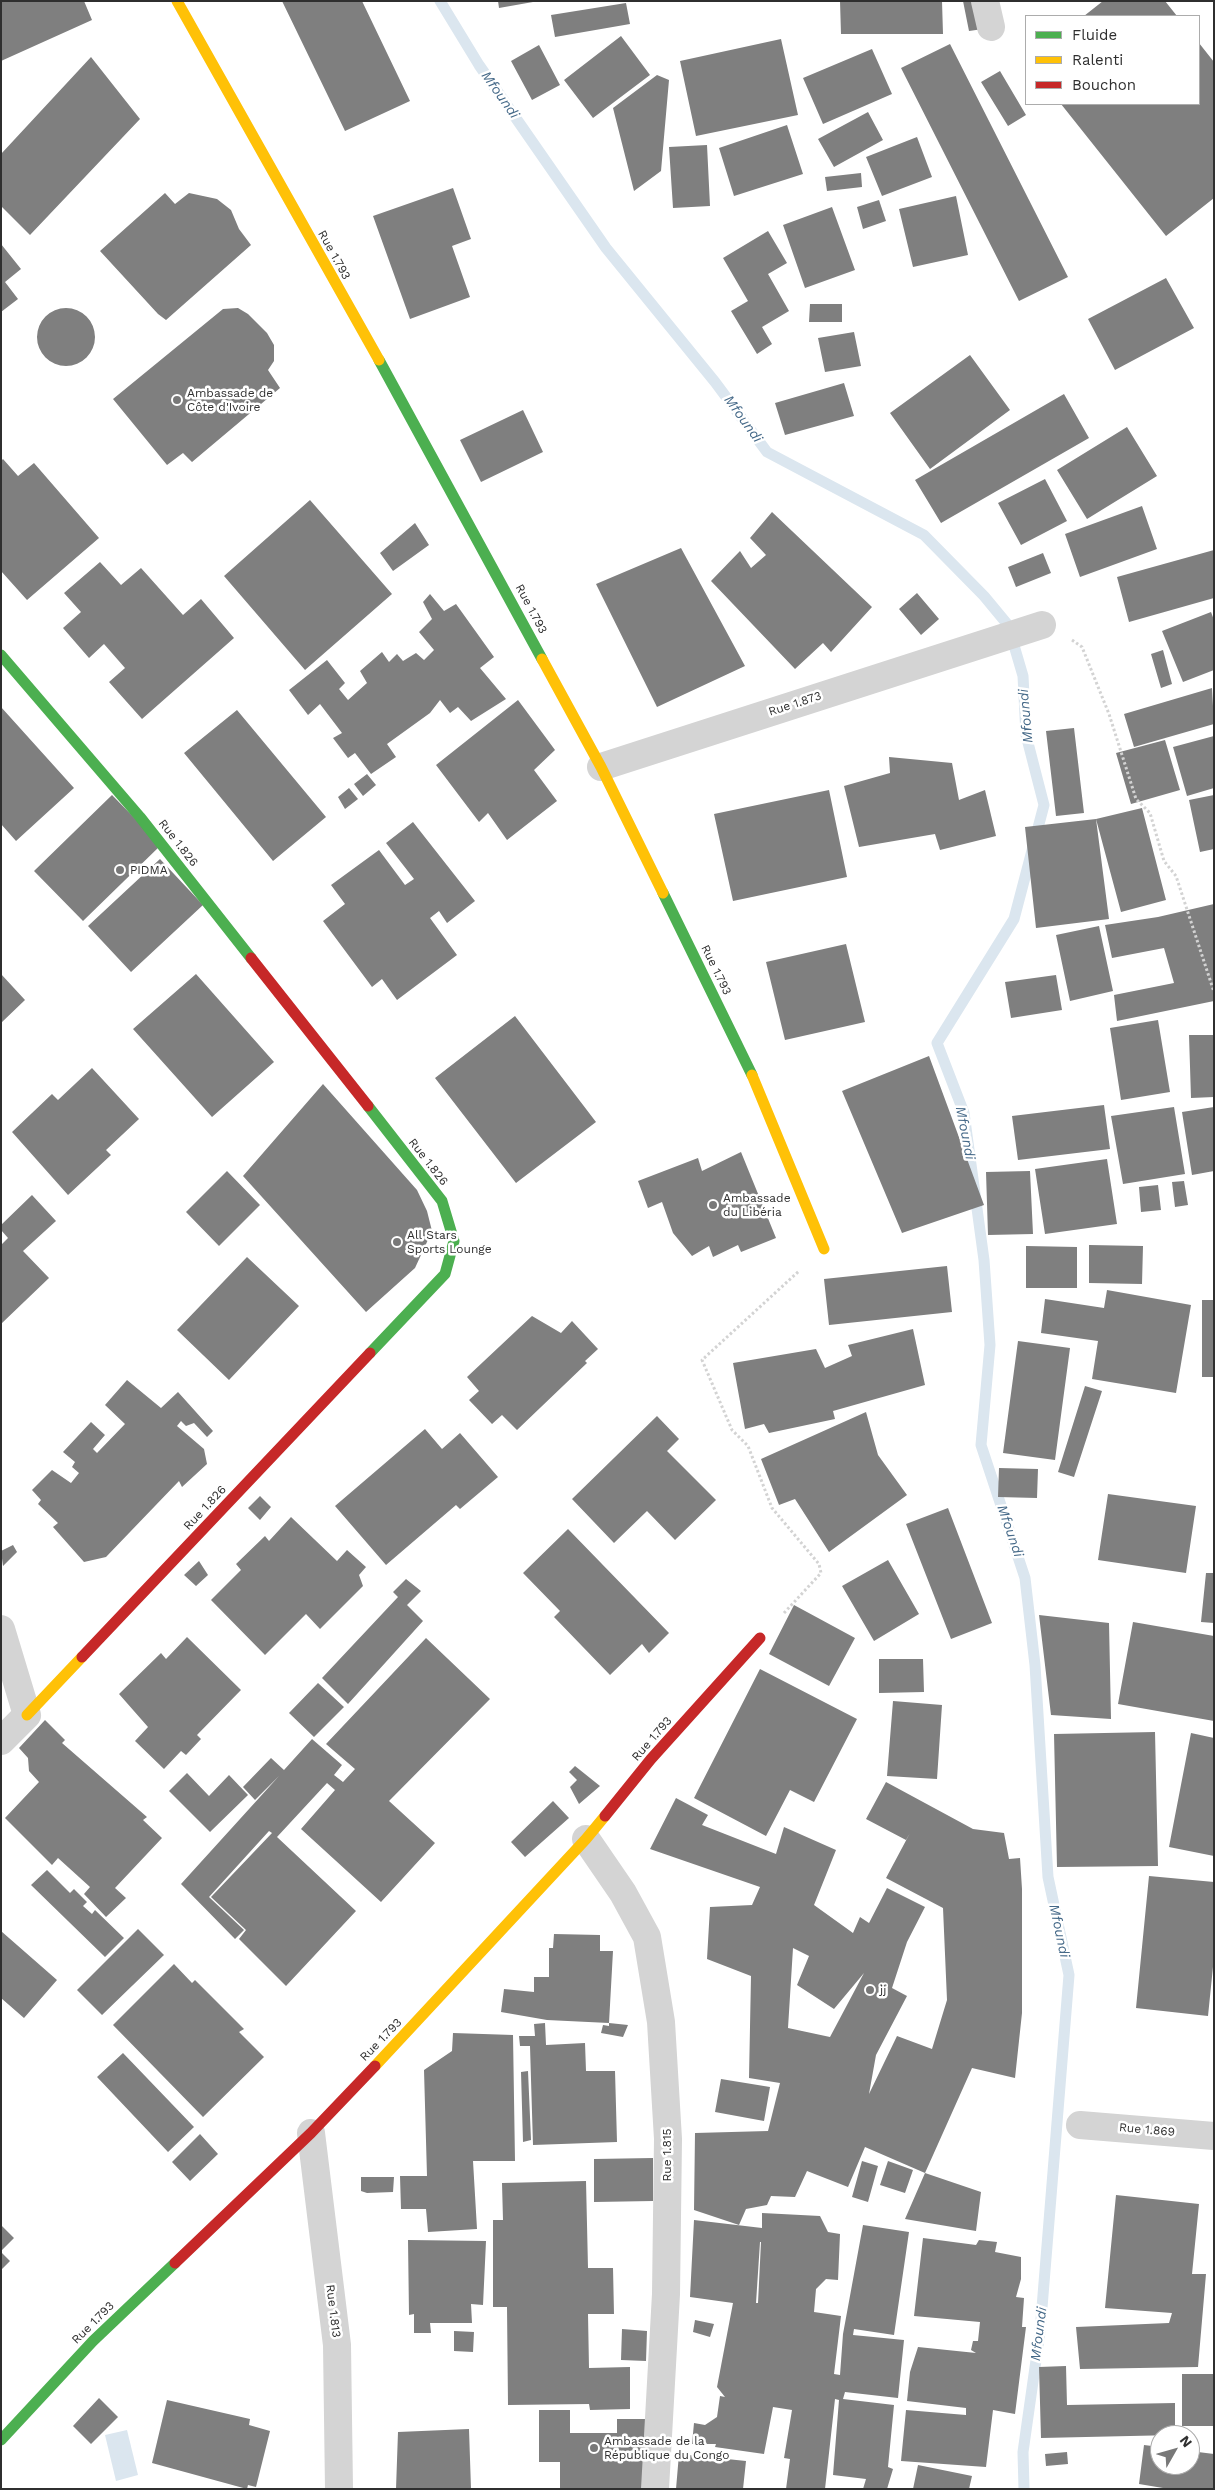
<!DOCTYPE html>
<html>
<head>
<meta charset="utf-8">
<style>
  body { margin:0 }
  #map { position:relative; width:1215px; height:2490px; overflow:hidden; background:#fff; font-family:"Work Sans",sans-serif }
  canvas { display:block }
  .frame { position:absolute; inset:0; border:2px solid #2f2f2f; pointer-events:none }
  .legend { position:absolute; left:1025px; top:15px; width:175px; height:90px; box-sizing:border-box; background:#fff; border:1px solid #acacac; margin:0; padding:6px 9px; list-style:none; font-size:15px; color:#2f2f2f }
  .legend li { display:flex; align-items:center; gap:10px; height:25px }
  .legend b { width:25px; border:1px solid #acacac }
  .north { position:absolute; left:1150px; top:2425px; width:50px; height:50px; box-sizing:border-box; background:#fff; border:1px solid #acacac; border-radius:50%; rotate:52deg; font-size:14px; font-weight:700; line-height:20px; text-align:center; color:#2f2f2f }
  .north::after { content:''; display:block; margin:auto; width:18px; height:22px; background:#787878; clip-path:polygon(50% 0,100% 100%,50% 72%,0 100%) }
</style>
</head>
<body>
<div id="map">
<canvas width="1215" height="2490"></canvas>
<div class="frame"></div>
<ul class="legend">
<li><b style="height:6px;background:#4caf50"></b>Fluide</li>
<li><b style="height:6px;background:#ffc107"></b>Ralenti</li>
<li><b style="height:6px;background:#c62828"></b>Bouchon</li>
</ul>
<div class="north">N</div>
</div>
<script>
const ctx = document.querySelector('canvas').getContext('2d');
ctx.lineJoin = 'round';
function fillPath(path, color) { ctx.fillStyle = color; ctx.fill(path, 'evenodd'); }
function stroke(path, color, width, dash) { ctx.strokeStyle = color; ctx.lineWidth = width; ctx.lineCap = dash ? 'butt' : 'round'; ctx.setLineDash(dash || []); ctx.stroke(path); }
function write(font, color, halo, rows, align = 'center') {
  ctx.font = font + ' "Work Sans",sans-serif'; ctx.lineWidth = 5; ctx.setLineDash([]); ctx.textBaseline = 'middle'; ctx.strokeStyle = halo; ctx.fillStyle = color; for (const [text, x, y, turn = 0] of rows) {
    ctx.save(); ctx.translate(x, y); ctx.rotate((+turn || 0) * Math.PI / 180); ctx.textAlign = isNaN(turn) ? turn : align; if (halo) ctx.strokeText(text, 0, 0); ctx.fillText(text, 0, 0); ctx.restore();
  }
}
fillPath(new Path2D(`
  M127 2430 138 2475 116 2481 105 2435Z`), '#dbe6ef');
stroke(new Path2D(`
  M440 1 479 65 606 248 715 382 767 452 924 535 984 596 1008 625 1023 676 1026 735 1044 805 1014 919 937 1043 964 1113 984 1260 990 1345 981 1445 1025 1578 1035 1665 1048 1877 1069 1975 1040 2332 1023 2452 1024 2489`), '#dbe6ef', 11);
fillPath(new Path2D(`
  M1 1H84L92 20 1 61Z
  M282 1H362L410 101 345 131Z
  M498 1H533V2L499 8Z
  M840 1H942L943 34H841Z
  M963 1H978L983 29 969 31Z
  M1103 1H1165L1177 16H1084Z
  M626 3 630 24 555 37 551 15Z
  M621 36 650 75 593 118 564 80Z
  M781 39 798 115 696 136 680 61Z
  M1199 43 1214 62V198L1166 236 1061 104H1199Z
  M950 44 1068 277 1019 301 901 68Z
  M539 45 560 85 532 100 511 61Z
  M872 49 892 94 823 124 803 78Z
  M91 57 140 119 30 235 1 206V154Z
  M1000 71 1026 115 1008 126 981 82Z
  M657 75 669 80 661 171 634 191 613 108Z
  M868 112 883 140 834 167 818 139Z
  M787 125 803 174 734 196 719 148Z
  M917 137 932 177 882 196 866 157Z
  M707 145 710 206 673 208 669 147Z
  M861 173 862 187 827 191 825 177Z
  M453 188 471 239 452 246 470 297 410 319 373 216Z
  M165 193 175 204 189 193 217 199 231 210 239 229 251 245 166 320 158 314 100 251Z
  M956 196 968 255 913 267 899 209Z
  M879 200 886 221 863 229 857 207Z
  M832 207 855 270 805 288 783 225Z
  M768 231 787 263 768 274 789 311 762 327 772 344 757 354 731 311 748 301 723 258Z
  M1 244 21 269 5 282 18 299 1 312Z
  M1166 278 1194 328 1115 370 1088 319Z
  M810 304H842V322H809Z
  M238 308 248 314 267 333 274 345V361L268 370 280 388 192 462 183 453 167 465 113 399 223 309Z
  M37 337a29 29 0 1 1 58 0a29 29 0 1 1-58 0Z
  M854 332 861 366 825 372 818 338Z
  M970 355 1010 410 930 469 890 413Z
  M844 383 854 416 785 435 775 403Z
  M1064 394 1089 438 941 523 915 480Z
  M523 410 543 452 481 482 460 440Z
  M1127 427 1157 476 1087 519 1057 470Z
  M3 459 18 476 34 463 99 538 27 600 1 571V461Z
  M1045 479 1067 521 1021 545 998 503Z
  M310 500 392 594 305 670 224 576Z
  M1142 506 1157 549 1080 577 1065 534Z
  M772 512 872 607 831 652 823 643 795 669 711 581 740 551 751 568 766 555 750 538Z
  M415 523 429 545 393 571 380 553Z
  M681 548 745 666 657 707 596 584Z
  M1214 550V598L1129 622 1117 577Z
  M1043 553 1051 573 1016 587 1008 567Z
  M100 562 121 585 141 568 183 615 201 599 234 638 142 719 109 682 125 668 104 644 89 658 63 628 81 612 64 593Z
  M917 593 939 619 921 635 899 609Z
  M430 594 444 611 456 604 494 657 480 668 506 699 471 721 458 707 450 713 440 700 430 713 387 744 396 757 371 774 355 753 348 758 333 738 342 733 320 704 308 715 289 690 327 660 345 683 339 689 348 700 367 683 360 671 382 652 389 662 397 654 403 661 416 653 424 660 434 650 419 632 432 619 423 602Z
  M1211 612 1214 620V670L1183 682 1162 631Z
  M1163 650 1172 684 1161 688 1151 654Z
  M1212 688 1214 724 1134 747 1124 714Z
  M518 700 555 750 534 770 557 801 507 840 488 813 479 822 436 765Z
  M1 707 74 788 16 841 1 824Z
  M237 710 326 817 273 861 184 753Z
  M1074 728 1084 813 1056 816 1046 731Z
  M1214 736V788L1187 796 1173 747Z
  M1165 740 1180 790 1131 804 1116 753Z
  M889 757 952 763 959 800 985 790 996 836 940 850 935 834 859 847 844 786 890 773Z
  M367 774 376 785 363 796 354 784Z
  M349 788 358 799 345 809 338 797Z
  M829 790 847 877 733 901 714 814Z
  M112 795 161 845 83 921 34 871Z
  M1214 795V849L1200 852 1189 800Z
  M1142 808 1166 900 1121 912 1096 819 1109 919 1036 928 1025 827 1096 819Z
  M413 822 475 901 447 923 439 911 430 918 457 955 397 1000 382 979 372 987 323 921 345 904 331 885 379 850 405 885 414 879 386 843Z
  M160 859 203 905 131 972 88 926Z
  M1214 904V1001L1117 1021 1114 995 1174 983 1164 948 1112 958 1105 925 1158 917Z
  M1099 926 1113 991 1070 1001 1056 935Z
  M846 944 865 1022 785 1040 766 962Z
  M1 974 25 1000 1 1023Z
  M196 974 274 1062 212 1117 133 1029Z
  M1056 975 1062 1010 1011 1018 1005 982Z
  M515 1016 596 1122 516 1183 435 1078Z
  M1158 1020 1170 1092 1121 1100 1110 1028Z
  M1189 1035H1214V1097L1191 1098Z
  M929 1056 984 1205 902 1233 842 1091Z
  M92 1068 139 1119 106 1150 111 1155 68 1195 12 1132 52 1094 58 1100Z
  M323 1084 417 1190 427 1211 432 1231 415 1268 366 1312 243 1176Z
  M1104 1105 1110 1149 1018 1160 1012 1116Z
  M1174 1107 1185 1174 1123 1184 1111 1116Z
  M1214 1107V1171L1192 1175 1182 1112Z
  M741 1152 776 1238 741 1252 738 1245 713 1257 709 1246 692 1256 673 1233 662 1202 648 1208 638 1181 698 1158 702 1171Z
  M1107 1159 1117 1224 1045 1234 1035 1169Z
  M227 1171 260 1205 219 1246 186 1212Z
  M1030 1171 1033 1234 988 1235 986 1172Z
  M1184 1181 1188 1205 1175 1207 1172 1182Z
  M1158 1185 1161 1210 1141 1212 1139 1187Z
  M32 1195 56 1221 23 1251 49 1278 1 1324V1245L8 1238 1 1230V1225Z
  M1089 1245 1143 1246 1142 1284 1089 1283Z
  M1026 1246 1077 1247V1288H1026Z
  M247 1257 299 1306 229 1380 177 1330Z
  M947 1266 952 1312 829 1325 824 1279Z
  M1107 1290 1191 1305 1176 1393 1092 1379 1098 1341 1041 1333 1045 1299 1104 1308Z
  M1202 1300H1214V1377H1202Z
  M532 1316 561 1333 572 1321 598 1349 585 1361 587 1363 517 1430 502 1415 492 1424 469 1400 479 1391 467 1377Z
  M913 1329 925 1385 833 1411 835 1419 769 1433 764 1424 745 1429 733 1363 816 1349 825 1368 852 1356 848 1345Z
  M1018 1341 1070 1348 1055 1460 1003 1453Z
  M127 1380 161 1408 178 1392 213 1431 207 1437 194 1423 186 1426 181 1421 177 1426 204 1449 207 1464 182 1487 179 1481 106 1557 84 1562 53 1527 58 1523 38 1504 41 1500 32 1490 52 1470 71 1483 79 1473 72 1467 75 1462 63 1452 91 1422 105 1435 93 1449 97 1453 125 1424 105 1405Z
  M1085 1386 1102 1391 1074 1477 1058 1472Z
  M866 1412 878 1455 907 1495 829 1552 795 1499 779 1505 761 1459Z
  M657 1416 679 1439 667 1451 716 1500 675 1540 647 1511 614 1543 572 1499Z
  M425 1429 442 1449 460 1433 498 1477 460 1509 456 1505 386 1565 335 1506Z
  M999 1468 1038 1469 1037 1498 998 1497Z
  M1108 1494 1196 1506 1186 1573 1098 1560Z
  M260 1496 271 1507 260 1520 248 1508Z
  M948 1508 992 1623 951 1639 906 1524Z
  M291 1517 337 1561 347 1550 366 1567 359 1575 363 1586 320 1629 306 1614 265 1655 211 1600 241 1570 236 1564 265 1536 269 1541Z
  M568 1529 669 1633 649 1653 642 1644 610 1675 554 1617 560 1611 523 1573Z
  M13 1545 17 1552 3 1566 1 1551Z
  M888 1560 919 1614 874 1641 842 1586Z
  M199 1561 208 1575 196 1586 184 1575Z
  M1206 1573H1214V1623L1201 1622Z
  M406 1579 421 1591 407 1605 423 1621 348 1704 322 1678 398 1597 393 1592Z
  M794 1605 855 1638 829 1686 769 1654Z
  M1039 1615 1109 1623 1111 1719 1051 1715Z
  M1133 1622 1214 1636V1721L1118 1704Z
  M187 1637 241 1690 197 1735 201 1739 186 1755 181 1751 164 1769 135 1741 148 1727 119 1694 161 1653 166 1659Z
  M426 1638 490 1699 389 1801 435 1843 381 1902 301 1829 335 1790 327 1783 277 1837 356 1911 286 1986 239 1939 246 1930 211 1897 272 1833 269 1831 209 1897 244 1930 235 1939 181 1884 279 1776 255 1800 243 1787 271 1758 284 1770 312 1739 342 1765 334 1775 343 1782 355 1769 326 1744Z
  M879 1659H923L924 1692 879 1693Z
  M760 1669 857 1719 814 1802 790 1790 766 1836 694 1798Z
  M318 1683 344 1707 314 1737 289 1713Z
  M893 1701 942 1705 937 1779 887 1776Z
  M45 1720 65 1740 62 1743 147 1817 143 1820 162 1838 115 1888 126 1898 106 1917 84 1894 90 1887 58 1858 52 1865 5 1818 39 1782 29 1771 28 1758 19 1748Z
  M1155 1732 1158 1866 1057 1867 1054 1734Z
  M1191 1733 1214 1738V1856L1169 1847Z
  M575 1766 600 1786 579 1804 570 1787 577 1780 569 1772Z
  M187 1773 209 1796 229 1775 248 1795 210 1832 169 1791Z
  M886 1782 973 1829 1004 1833 1009 1859 1020 1858 1022 1889V2013L1015 2078 972 2068 925 2173 865 2147 848 2187 807 2171 795 2197 771 2196 767 2205 746 2209 739 2225 694 2210 695 2133 768 2131 780 2083 749 2078 751 1976 707 1959 710 1907 752 1905 760 1887 650 1849 676 1798 708 1815 702 1825 776 1854 784 1827 836 1850 814 1905 853 1933 860 1917 869 1923 887 1888 925 1907 907 1942 892 1988 907 1996 876 2055 869 2094 897 2036 932 2049 947 2000 943 1908 886 1878 910 1833 906 1840 866 1819ZM793 1948 809 1956 797 1985 834 2009 864 1973 830 2037 788 2028Z
  M553 1801 569 1818 525 1857 511 1842Z
  M47 1870 70 1893 74 1889 87 1902 83 1906 92 1914 95 1910 124 1938 105 1957 31 1885Z
  M1149 1876 1214 1882V1957L1208 2016 1136 2008Z
  M138 1929 164 1955 102 2015 77 1990Z
  M1 1931 57 1980 24 2018 1 1998Z
  M554 1934 600 1935V1951H613L609 2023 547 2020 501 2012 504 1989 534 1992V1977H549V1948H553Z
  M174 1964 192 1983 195 1980 244 2029 239 2032 264 2057 203 2117 113 2025Z
  M545 2023 546 2045 585 2043 586 2071H615L617 2142 533 2145 530 2046H520L519 2036H535L534 2024Z
  M609 2023 628 2025 623 2037 601 2033 603 2025 609 2026Z
  M453 2033 513 2035 515 2161H473L477 2229 428 2232 426 2209H401L400 2176H427L424 2070 452 2051Z
  M123 2053 194 2127 168 2152 97 2077Z
  M528 2071 531 2140 523 2142 521 2072Z
  M721 2079 770 2087 764 2121 715 2112Z
  M200 2134 218 2154 190 2181 172 2162Z
  M653 2158V2201L594 2202V2159Z
  M862 2161 878 2166 868 2202 852 2197Z
  M888 2161 913 2170 905 2193 880 2185Z
  M925 2173 981 2192 976 2231 905 2219Z
  M361 2177H394L393 2192 367 2193 361 2191Z
  M586 2181 588 2268H613L614 2314H588L589 2368 630 2367V2409L590 2410 589 2404 508 2405 507 2307H493V2220H503L502 2183Z
  M1116 2195 1199 2204 1192 2274H1206L1198 2367 1080 2369 1076 2327 1169 2323 1172 2313 1105 2308Z
  M762 2213 820 2216 828 2232 840 2234 838 2280 826 2279 816 2289 814 2312 841 2316 834 2374 840 2375 843 2334 863 2225 909 2232 894 2335 854 2329 853 2335 904 2340 898 2398 845 2392 843 2399 894 2405 888 2467 893 2469 887 2489H863L866 2479 833 2475 839 2400 835 2399 825 2489H786L790 2459 784 2458 792 2410 773 2407 764 2454 715 2447 716 2444H692L694 2423 705 2425 717 2417 720 2396 725 2397 717 2387 733 2303 690 2297 694 2220 762 2228ZM760 2242H761L758 2303H756Z
  M1 2225 14 2238 1 2251Z
  M923 2238 976 2245 979 2240 997 2242 995 2252 1021 2257V2279L1016 2297 1024 2298 1022 2327H1026L1015 2414 993 2410 986 2467 901 2461 906 2410 966 2415V2408L907 2401 910 2372 918 2347 976 2353 971 2350 973 2341H978L980 2322 914 2316Z
  M408 2240 486 2241 483 2305 471 2304 472 2323H430L431 2333H414V2314L409 2315Z
  M1 2252 10 2261 1 2270Z
  M695 2320 714 2324 710 2337 693 2332Z
  M622 2329 647 2331 646 2361 621 2360Z
  M454 2331 474 2332 473 2352 454 2351Z
  M1066 2366 1067 2405 1175 2403V2435L1041 2438 1039 2367Z
  M1182 2374H1214V2426H1182Z
  M99 2398 118 2417 91 2444 73 2426Z
  M167 2400 250 2419 249 2425 270 2431 256 2487 248 2485 247 2489 152 2463Z
  M539 2410H570V2433H617V2419H648L649 2489H560V2462H539Z
  M469 2429 471 2489H396L398 2432Z
  M1144 2445 1160 2447V2465H1190V2451L1214 2454V2489H1169L1139 2484Z
  M1067 2452 1068 2464 1046 2466 1045 2454Z
  M679 2454 746 2461 743 2489H676Z
  M918 2465 972 2476 969 2489H913Z`), '#7f7f7f');
stroke(new Path2D(`
  M1072 640 1082 647 1109 714 1136 799 1150 813 1164 861 1176 876 1214 992
  M784 1613 821 1573 819 1564 772 1508 748 1446 732 1430 702 1360 799 1271`), '#d3d3d3', 3, [2.5, 2.5]);
stroke(new Path2D(`
  M985 1 991 27
  M601 767 1042 625
  M1 1629 27 1715 1 1741
  M586 1839 623 1893 647 1937 661 2022 668 2139 666 2294 655 2489
  M1080 2125 1214 2136
  M311 2133 337 2345 339 2489`), '#d4d4d4', 28);
stroke(new Path2D(`
  M379 360 542 659
  M1 655 140 817 251 958
  M663 893 752 1075
  M368 1106 442 1201 454 1241 445 1274 370 1353
  M1 2440 93 2341 175 2263`), '#4caf50', 11);
stroke(new Path2D(`
  M177 1 379 360
  M542 659 601 767 663 893
  M752 1075 824 1249
  M27 1715 82 1657
  M375 2066 586 1839 605 1816`), '#ffc107', 11);
stroke(new Path2D(`
  M251 958 368 1106
  M82 1657 370 1353
  M605 1816 651 1759 760 1638
  M175 2263 311 2133 375 2066`), '#c62828', 11);
for (const [x, y, r, color] of [
  [177,400,5,"#787878"],
  [120,870,5,"#787878"],
  [713,1205,5,"#787878"],
  [397,1242,5,"#787878"],
  [870,1990,5,"#787878"],
  [594,2448,5,"#787878"]
]) { const dot = new Path2D(); dot.arc(x, y, r, 0, 2 * Math.PI); ctx.fillStyle = color; ctx.fill(dot); stroke(dot, '#fff', 2); }
write('12px', '#2f2f2f', '#fff', [
  ["Rue 1.793",334,255,61],
  ["Rue 1.793",531,609,62],
  ["Rue 1.873",795,704,-18],
  ["Rue 1.826",178,843,52],
  ["Rue 1.793",716,970,64],
  ["Rue 1.826",428,1162,52],
  ["Rue 1.826",205,1508,-47],
  ["Rue 1.793",652,1739,-49],
  ["Rue 1.793",381,2040,-46],
  ["Rue 1.869",1147,2130,5],
  ["Rue 1.815",667,2155,-90],
  ["Rue 1.813",333,2311,83],
  ["Rue 1.793",93,2323,-45]
]);
write('12px', '#2f2f2f', '#fff', [
  ["Ambassade de",187,393],
  ["Côte d'Ivoire",187,407],
  ["PIDMA",130,870],
  ["Ambassade",723,1198],
  ["du Libéria",723,1212],
  ["All Stars",407,1235],
  ["Sports Lounge",407,1249],
  ["jj",880,1990],
  ["Ambassade de la",604,2441],
  ["République du Congo",604,2455]
], 'left');
write('italic 14px', '#456988', '#fff', [
  ["Mfoundi",500,95,55],
  ["Mfoundi",743,419,54],
  ["Mfoundi",1026,716,-95],
  ["Mfoundi",965,1133,79],
  ["Mfoundi",1010,1531,71],
  ["Mfoundi",1059,1931,78],
  ["Mfoundi",1039,2334,-83]
]);
</script>
</body>
</html>
